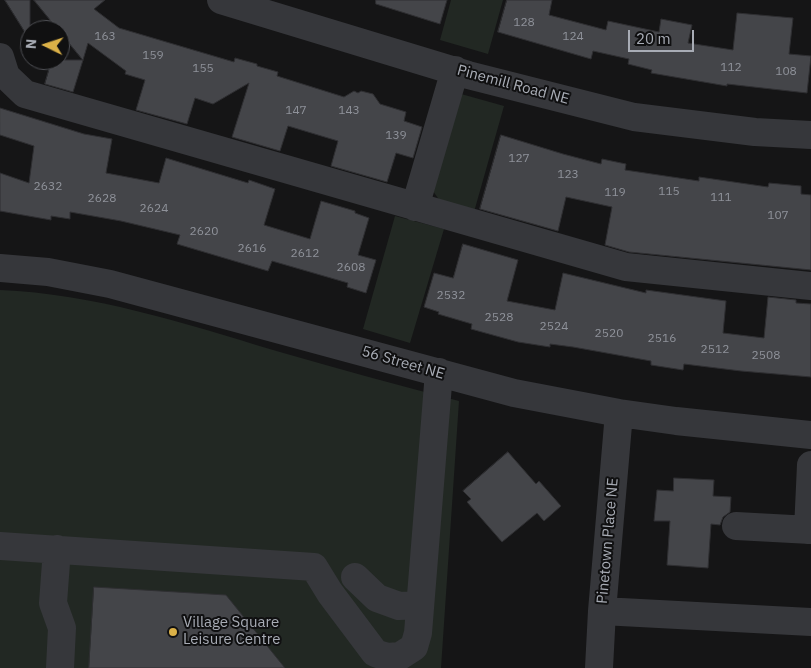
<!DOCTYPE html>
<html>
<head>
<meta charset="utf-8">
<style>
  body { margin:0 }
  #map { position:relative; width:811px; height:668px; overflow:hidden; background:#151516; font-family:"IBM Plex Sans",sans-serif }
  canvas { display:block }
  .north { position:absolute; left:20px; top:20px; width:50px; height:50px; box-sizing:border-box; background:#101011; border:1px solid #4d4e53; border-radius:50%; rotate:274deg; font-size:14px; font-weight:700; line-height:20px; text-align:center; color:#a8acb5 }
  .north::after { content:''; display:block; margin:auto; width:18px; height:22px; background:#dbb148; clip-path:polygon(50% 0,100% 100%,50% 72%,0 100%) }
  .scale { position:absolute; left:628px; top:30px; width:66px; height:22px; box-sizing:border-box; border:2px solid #a8acb5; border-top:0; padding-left:6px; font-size:15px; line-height:18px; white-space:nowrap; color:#a8acb5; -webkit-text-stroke:4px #101011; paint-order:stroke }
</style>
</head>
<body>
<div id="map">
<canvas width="811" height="668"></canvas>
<div class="north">N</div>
<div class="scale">20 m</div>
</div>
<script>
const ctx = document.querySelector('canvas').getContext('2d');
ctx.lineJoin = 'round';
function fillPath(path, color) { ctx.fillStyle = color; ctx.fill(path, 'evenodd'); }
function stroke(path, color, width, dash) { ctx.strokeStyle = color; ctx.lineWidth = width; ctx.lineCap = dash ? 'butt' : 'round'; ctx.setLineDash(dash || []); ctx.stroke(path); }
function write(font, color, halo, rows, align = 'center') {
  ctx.font = font + ' "IBM Plex Sans",sans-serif'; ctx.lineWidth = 4; ctx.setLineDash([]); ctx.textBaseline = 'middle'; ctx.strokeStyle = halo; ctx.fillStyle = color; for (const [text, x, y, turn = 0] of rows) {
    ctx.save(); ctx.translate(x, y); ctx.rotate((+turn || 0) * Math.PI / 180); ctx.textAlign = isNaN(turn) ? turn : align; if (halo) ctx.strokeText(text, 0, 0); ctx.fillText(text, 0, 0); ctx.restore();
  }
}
fillPath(new Path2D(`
  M451 0H503L488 54 440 40Z
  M454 92 504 106 474 212 440 201 428 184Z
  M395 216 444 229 410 343 363 329Z
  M0 290C94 294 184 323 273 350 335 368 397 385 459 401L441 668H0Z`), '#222823');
const building = new Path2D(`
  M5 0H30V40Z
  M34 0H105L94 9 119 28 234 62 235 58 257 64V66L278 72 277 76 344 97 354 91 358 93 361 91 373 94 380 104 406 112 404 121 422 127 413 158 396 153 387 182 331 166 338 141 288 126 280 151 232 137 249 83 213 104 195 98 187 124 136 110 145 80 125 74 126 71 88 43 83 60Z
  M376 0H447L440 24 376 4Z
  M507 0H552L549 15 606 30 608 21 659 32 661 19 692 25 688 43 733 50 737 13 793 18 789 54 811 56 807 93 727 84V86L651 73 652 70 628 64 629 59 593 51 591 59 498 32Z
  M52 60H83L73 92 45 84Z
  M0 108 84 134 112 139 106 173 159 183 166 158 248 183 249 180 275 189 264 225 310 239 321 201 355 211V213L369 218 358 255 376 260 366 293 347 287 348 283 272 261 268 271 177 244 180 235 121 221 70 212V219L51 216V220L0 211V173L29 183 34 146 0 135Z
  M501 135 563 154 601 164 602 159 626 164 625 170 699 181V177L768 187 769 183 801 186V194L811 195V270L629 252 605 245 612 207 566 197 558 231 480 209Z
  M463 244 518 260 507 301 555 310 563 273 646 293V290L726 301 723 333 764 338 768 297 796 300V303L811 304V377L741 371 684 364 683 370 651 365V361L573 347 550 344V347L518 342 471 329 472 324 438 314 439 312 424 307 434 273 453 278Z
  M508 452 536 484 539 481 561 506 544 521 537 513 502 542 467 502 471 499 463 491Z
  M674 478 714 480 713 496 731 497 730 512 723 517 720 525 711 524 708 568 667 565 670 521H654L657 490 673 491Z
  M94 587 226 595 285 668H89Z`);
fillPath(building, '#444549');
stroke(building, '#2f2f32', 1);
stroke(new Path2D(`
  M221 0 468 75 634 117 755 132 811 135
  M0 57 6 76 25 94 626 267 811 286
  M415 207 455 70
  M0 268 48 272 110 284 514 393 619 413 676 421 811 435
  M736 526 811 530
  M808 530 811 465
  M0 546 314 567 330 593 375 653 387 657 400 656 414 647 418 633 439 372
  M57 549 53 603 62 628 60 668
  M355 577 377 598 399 606 420 605
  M602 611 811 622
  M599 668 602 611 619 413`), '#36373b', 28);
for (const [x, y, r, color] of [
  [173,632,5,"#dbb148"]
]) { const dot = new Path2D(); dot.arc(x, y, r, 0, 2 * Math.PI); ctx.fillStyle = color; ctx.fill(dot); stroke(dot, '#101011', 2); }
write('12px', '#8f929a', null, [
  ["128",524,23],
  ["163",105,37],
  ["124",573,37],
  ["159",153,56],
  ["112",731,68],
  ["155",203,69],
  ["108",786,72],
  ["147",296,111],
  ["143",349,111],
  ["139",396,136],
  ["127",519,159],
  ["123",568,175],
  ["2632",48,187],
  ["115",669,192],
  ["119",615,193],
  ["111",721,198],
  ["2628",102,199],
  ["2624",154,209],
  ["107",778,216],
  ["2620",204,232],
  ["2616",252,249],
  ["2612",305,254],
  ["2608",351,268],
  ["2532",451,296],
  ["2528",499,318],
  ["2524",554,327],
  ["2520",609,334],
  ["2516",662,339],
  ["2512",715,350],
  ["2508",766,356]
]);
write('15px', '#a8acb5', '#101011', [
  ["Pinemill Road NE",513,85,15],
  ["56 Street NE",403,363,16],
  ["Pinetown Place NE",608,541,-85]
]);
write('15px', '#a8acb5', '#101011', [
  ["Village Square",183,623],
  ["Leisure Centre",183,640]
], 'left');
</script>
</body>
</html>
